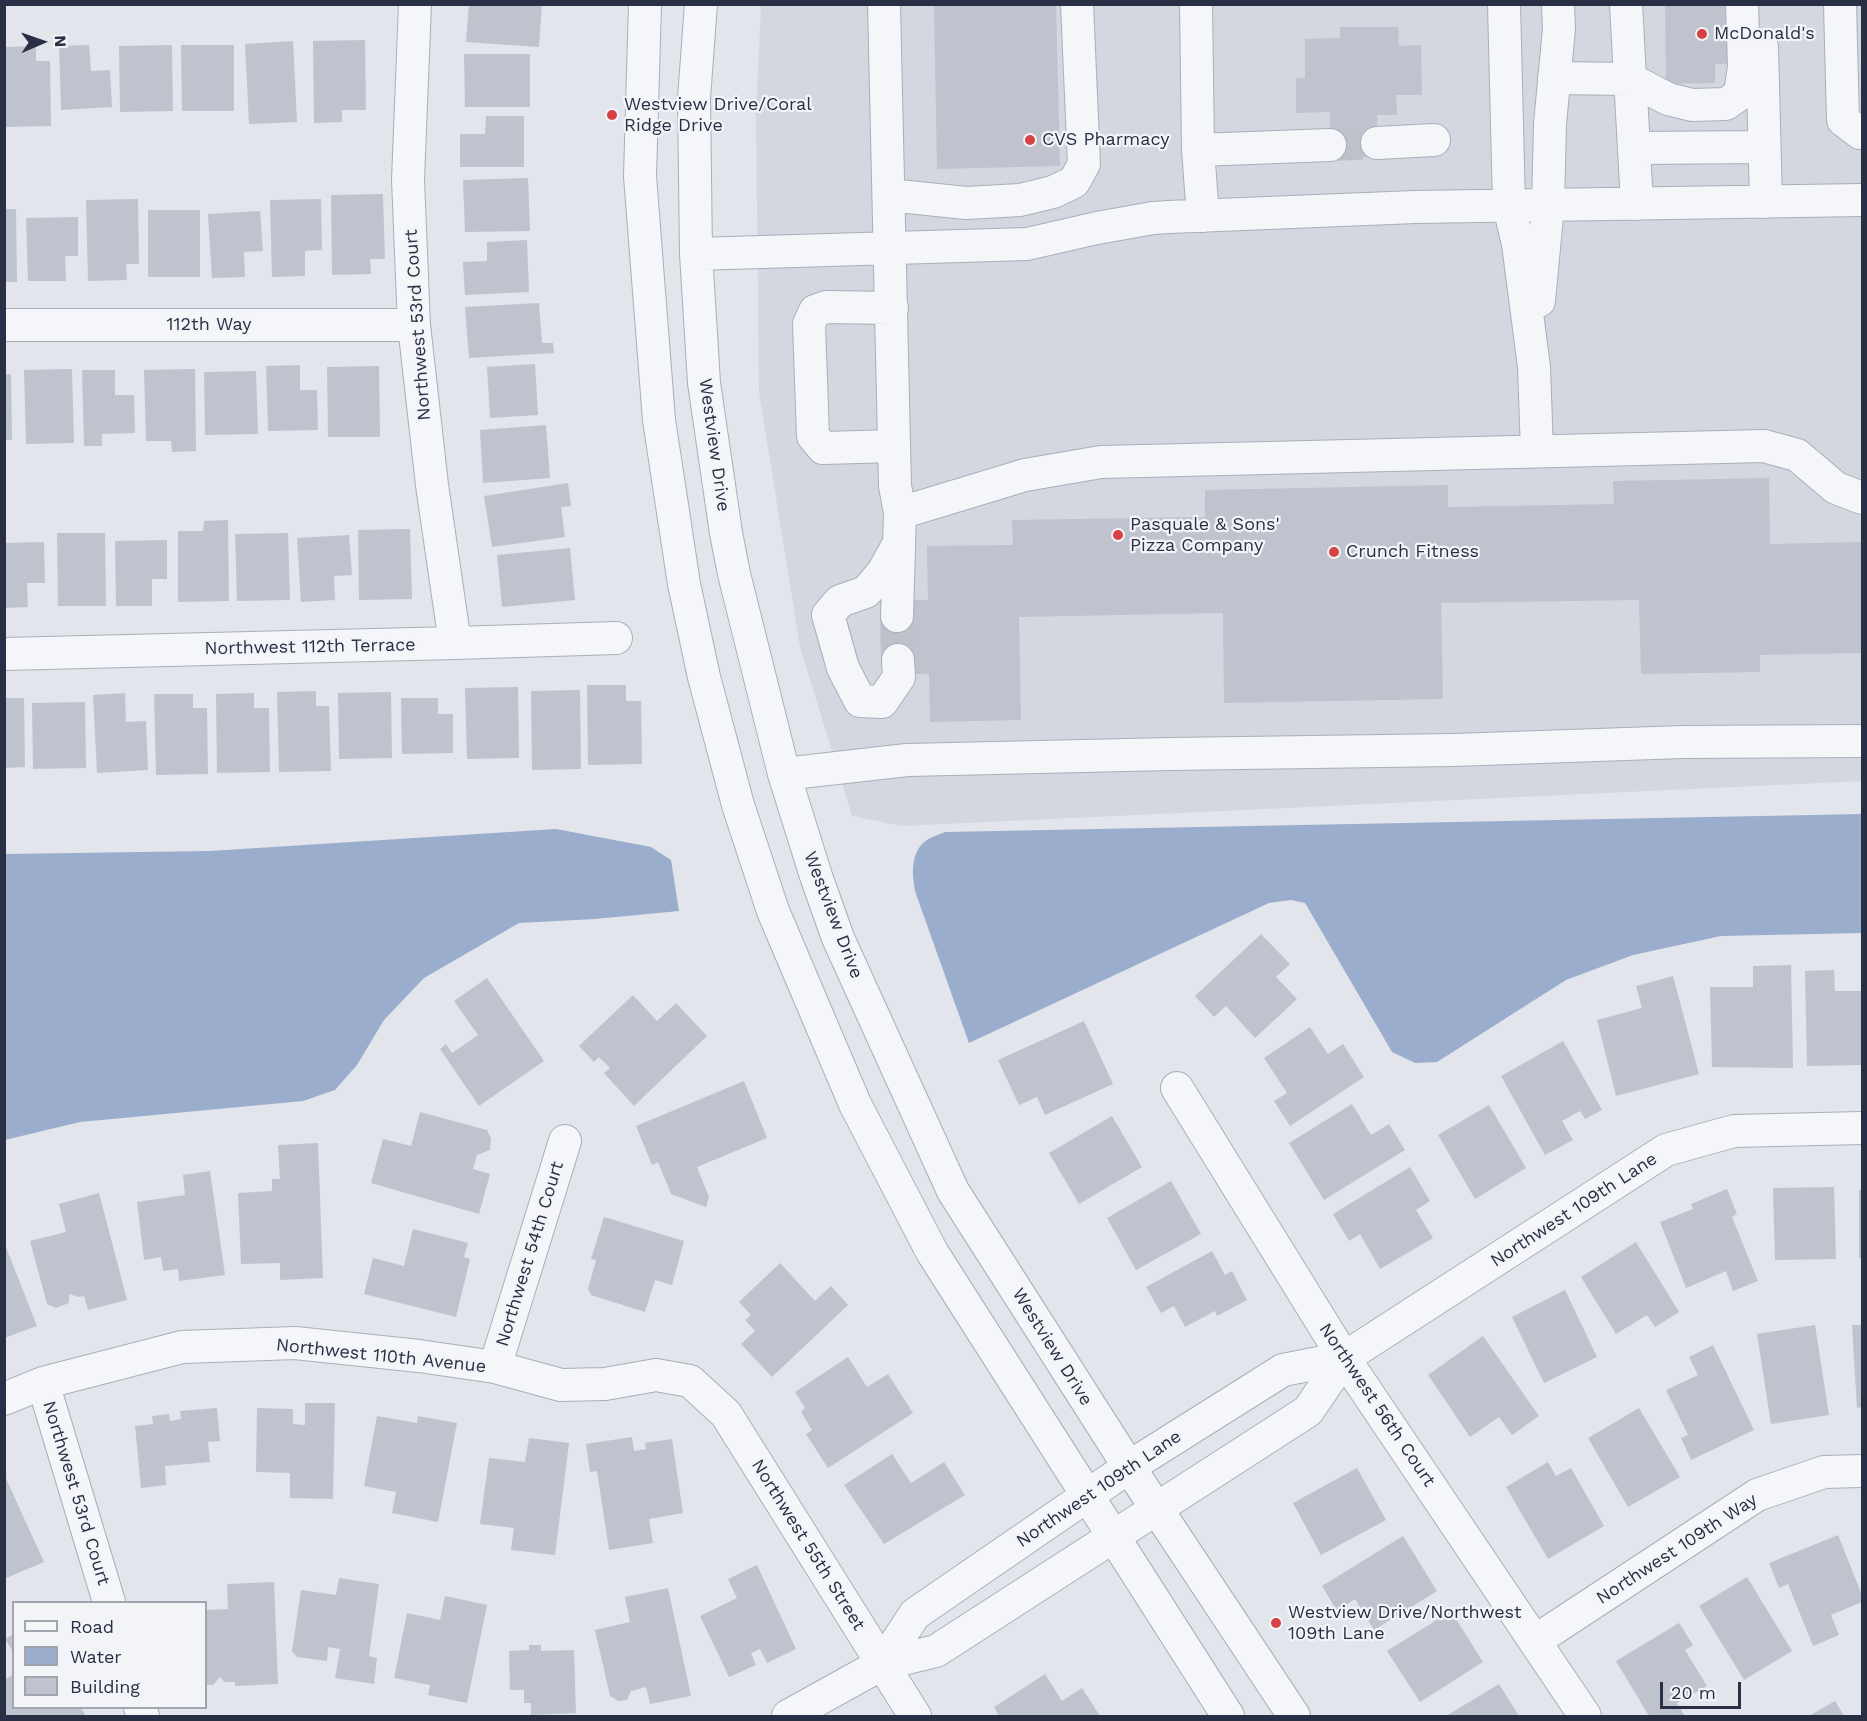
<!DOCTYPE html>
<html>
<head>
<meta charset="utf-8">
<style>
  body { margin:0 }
  #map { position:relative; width:1867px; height:1721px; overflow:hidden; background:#e2e5eb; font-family:"Work Sans",sans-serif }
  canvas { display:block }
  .frame { position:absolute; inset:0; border:6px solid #292f44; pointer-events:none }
  .legend { position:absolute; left:12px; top:1601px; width:195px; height:108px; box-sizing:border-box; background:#f2f4f8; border:2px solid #a2a5b0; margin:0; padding:8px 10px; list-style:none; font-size:18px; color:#292f44 }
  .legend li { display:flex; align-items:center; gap:12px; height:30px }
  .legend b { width:30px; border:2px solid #a2a5b0 }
  .north { position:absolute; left:12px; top:12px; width:60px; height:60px; -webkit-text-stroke:4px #f2f4f8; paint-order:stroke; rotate:88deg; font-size:16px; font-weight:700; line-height:24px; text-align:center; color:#292f44 }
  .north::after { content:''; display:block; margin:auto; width:21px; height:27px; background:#292f44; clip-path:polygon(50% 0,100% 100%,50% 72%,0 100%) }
  .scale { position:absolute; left:1660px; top:1682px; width:81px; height:27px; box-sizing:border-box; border:3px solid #292f44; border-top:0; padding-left:8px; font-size:18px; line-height:21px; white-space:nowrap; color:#292f44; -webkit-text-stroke:4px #f2f4f8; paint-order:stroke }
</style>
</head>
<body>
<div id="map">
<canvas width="1867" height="1721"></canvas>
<div class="frame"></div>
<ul class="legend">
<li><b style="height:8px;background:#f5f6f9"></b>Road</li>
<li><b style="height:16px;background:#9badcd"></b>Water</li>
<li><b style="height:16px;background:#bfc3ce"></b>Building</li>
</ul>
<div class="north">N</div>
<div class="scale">20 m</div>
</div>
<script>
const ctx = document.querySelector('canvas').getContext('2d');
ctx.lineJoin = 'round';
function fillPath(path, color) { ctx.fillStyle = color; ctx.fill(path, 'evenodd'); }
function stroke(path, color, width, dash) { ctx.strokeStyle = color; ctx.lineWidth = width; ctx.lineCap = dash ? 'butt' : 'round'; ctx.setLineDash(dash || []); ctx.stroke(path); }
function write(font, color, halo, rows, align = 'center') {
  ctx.font = font + ' "Work Sans",sans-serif'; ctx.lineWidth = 4.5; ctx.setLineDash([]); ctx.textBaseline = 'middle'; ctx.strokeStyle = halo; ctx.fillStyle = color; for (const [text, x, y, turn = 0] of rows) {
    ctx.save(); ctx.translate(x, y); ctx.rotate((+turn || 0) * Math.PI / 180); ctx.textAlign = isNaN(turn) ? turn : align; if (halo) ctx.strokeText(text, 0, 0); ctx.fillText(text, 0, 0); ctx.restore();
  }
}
fillPath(new Path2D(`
  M761 5H1862V781L902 826 852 816 800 647 759 392 756 114Z`), '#d4d7e0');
fillPath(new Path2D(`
  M1862 814V933L1721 936 1633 955 1566 980 1437 1062 1415 1063 1392 1052 1305 903 1291 900 1269 903 969 1043 916 894C912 878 910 856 923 843 928 838 938 835 945 832Z
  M556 829 651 847 671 860 679 911 595 919 519 923 424 978 384 1020 357 1065 335 1090 303 1101 80 1122 5 1140V854L210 851Z`), '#9badcd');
fillPath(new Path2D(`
  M469 4H542L539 47 466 42Z
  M934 4H1056L1060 166 937 169Z
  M1665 4H1740V63L1715 64V83L1666 84Z
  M1340 27H1398L1399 46 1421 45 1422 95H1396L1397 115H1377L1378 157 1330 158V112L1296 113V78H1305V39L1340 38Z
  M365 40 366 110H342V122L314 123 313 41Z
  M293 41 297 122 249 124 245 44Z
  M89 45 91 71 110 70 112 107 61 110 59 46Z
  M172 45 173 111 120 112 119 46Z
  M181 45H234V111H182Z
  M36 46V61H50L51 126 4 127V47Z
  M464 54H530V107H465Z
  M486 116H524V167H460V134H485Z
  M528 178 530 231 465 232 463 180Z
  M383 194 385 259H370L371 274 332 275 331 195Z
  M138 199 139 264H126L127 280 88 281 86 200Z
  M321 199 322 250 305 251V276L272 277 270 200Z
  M4 209H16L17 282H4Z
  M148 210H200V277H148Z
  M260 211 263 251 244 252 245 277 212 278 208 214Z
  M78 217V256H65L66 281H28L26 218Z
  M527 240 529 292 465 295 463 262 487 261V242Z
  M539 303 542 343H553L554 353 469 358 465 307Z
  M535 364 538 415 490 418 487 367Z
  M300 365V390H317L318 430 268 431 266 366Z
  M379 366 380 437H328L327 367Z
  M72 369 74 443 26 444 24 370Z
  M195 369 196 451 172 452 171 441H146L144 370Z
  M82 370H115V395H134L135 433 102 434V446H84Z
  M256 371 258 434 205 435 204 372Z
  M11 374 12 440H4V375Z
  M546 425 550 478 483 483 480 430Z
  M1769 478 1770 544 1862 542V653L1760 655V672L1641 674 1639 600 1441 603 1443 699 1224 703 1223 613 1019 617 1021 720 930 722 929 674H915V659L881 660 880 616 914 615V600H928L927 546 1013 545 1012 520 1205 517V490L1448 485V507L1614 504 1613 481Z
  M568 483 571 506 561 507 565 537 492 547 484 496Z
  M228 520 229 601 178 602V531H203L204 521Z
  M410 529 412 599 359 600 358 530Z
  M57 533H105L106 606H58Z
  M288 533 290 600 237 601 235 534Z
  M349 535 352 575 334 576 335 600 301 602 297 538Z
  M167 540V579H152V606H116L115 541Z
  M44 542 45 583H27L28 607 4 608V543Z
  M570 548 575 600 502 607 497 555Z
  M587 685H626V701H641L642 764 588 765Z
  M518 687 519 758 467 759 465 688Z
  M580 690 581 769 532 770 531 691Z
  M316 691V706H329L331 771 279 772 277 692Z
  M391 692 392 758 339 759 338 693Z
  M125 693 126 722 146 721 148 770 97 773 93 695Z
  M254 693V708H269L270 772 217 773 216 694Z
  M154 694H193V708H207L208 774 156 775Z
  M4 698H24L25 767 4 768Z
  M401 698H438V714H453V753L402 754Z
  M85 702 86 768 33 769 32 703Z
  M1261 934 1290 964 1276 977 1297 999 1255 1038 1226 1006 1214 1017 1195 996Z
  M1791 965 1793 1068 1712 1067 1710 987H1753V966Z
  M1834 970 1835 991H1862V1065L1807 1066 1805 971Z
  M1673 976 1699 1074 1616 1096 1597 1020 1642 1008 1636 986Z
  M487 978 544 1061 479 1106 440 1049 446 1044 452 1053 478 1035 454 1001Z
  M633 995 657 1021 676 1003 707 1036 634 1106 604 1073 610 1068 599 1057 594 1062 579 1046Z
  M1084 1021 1113 1084 1045 1115 1037 1097 1019 1105 998 1060Z
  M1310 1027 1328 1054 1343 1044 1364 1077 1290 1126 1274 1101 1287 1093 1264 1058Z
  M1563 1041 1602 1110 1585 1119 1580 1111 1562 1121 1573 1140 1545 1155 1501 1076Z
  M744 1081 767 1138 697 1167 709 1197 706 1207 671 1194 658 1162 652 1165 636 1126Z
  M1352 1104 1371 1135 1389 1124 1405 1150 1324 1200 1289 1143Z
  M1489 1105 1526 1168 1475 1199 1438 1135Z
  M420 1112 487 1130 491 1139 490 1150 477 1155 473 1169 490 1174 479 1214 371 1183 383 1139 411 1146Z
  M1112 1116 1142 1167 1079 1204 1049 1153Z
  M318 1143 323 1278 280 1280V1263L241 1264 238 1193 272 1191V1179H280L278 1145Z
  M1410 1167 1430 1201 1416 1210 1433 1238 1380 1269 1360 1234 1349 1241 1333 1214Z
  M210 1171 225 1275 179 1281 178 1269 163 1271 161 1257 144 1260 137 1202 185 1195 183 1175Z
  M1171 1181 1201 1234 1136 1270 1107 1218Z
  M1834 1187 1836 1259 1775 1260 1773 1188Z
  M1727 1189 1737 1214 1732 1217 1758 1281 1733 1291 1726 1271 1686 1288 1660 1222 1693 1209 1691 1204Z
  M1859 1190H1862V1258H1859Z
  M99 1193 127 1300 88 1310 84 1296 78 1297 69 1294V1303L56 1308 47 1304 30 1241 66 1232 59 1204Z
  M604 1217 684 1241 672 1285 655 1280 645 1312 591 1295 588 1289 596 1260 591 1259Z
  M413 1229 468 1243 464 1257 470 1259 456 1317 364 1294 373 1258 404 1266Z
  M4 1242 37 1326 4 1338Z
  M1636 1242 1679 1312 1655 1327 1647 1315 1616 1334 1581 1277Z
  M1212 1251 1225 1275 1232 1271 1247 1300 1217 1316 1215 1311 1185 1327 1174 1306 1161 1313 1146 1287Z
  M780 1263 815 1301 831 1286 848 1305 772 1377 741 1344 755 1331 745 1320 751 1315 739 1302Z
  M1565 1290 1597 1357 1544 1383 1512 1317Z
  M1815 1325 1829 1415 1771 1424 1757 1334Z
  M1852 1325H1862V1407L1857 1408Z
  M1483 1336 1539 1416 1512 1435 1499 1417 1470 1437 1428 1375Z
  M1713 1345 1754 1430 1691 1460 1681 1438 1688 1435 1666 1390 1698 1375 1689 1357Z
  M848 1357 867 1387 888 1374 913 1413 828 1468 806 1434 812 1430 801 1412 805 1408 795 1392Z
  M305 1403H335L333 1499 290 1498V1473L256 1472 257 1408 293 1409V1424L305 1425Z
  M217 1408 220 1441 208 1442 210 1462 165 1466 166 1485 141 1488 135 1426 153 1424 152 1416 169 1414 170 1421 181 1419 180 1411Z
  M1639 1408 1680 1477 1628 1507 1588 1438Z
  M377 1416 417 1423 418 1416 457 1423 438 1522 392 1513 396 1492 364 1486Z
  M632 1437 634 1451 646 1449 645 1443 672 1439 683 1513 649 1519 653 1543 609 1550 597 1471 590 1472 586 1444Z
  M529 1438 569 1443 555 1555 511 1550 514 1528 480 1524 489 1458 525 1462Z
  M892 1454 911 1483 944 1462 965 1495 884 1544 844 1485Z
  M1548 1462 1556 1476 1571 1468 1604 1526 1548 1559 1506 1487Z
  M1357 1468 1386 1520 1321 1555 1293 1503Z
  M4 1474 44 1562 4 1579Z
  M1838 1535 1862 1595V1602L1831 1615 1839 1635 1813 1646 1788 1584 1779 1588 1769 1563Z
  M1403 1536 1437 1591 1374 1630 1355 1599 1337 1611 1322 1586Z
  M757 1565 796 1649 767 1663 760 1649 751 1653 756 1665 729 1677 700 1616 737 1598 728 1579Z
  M1747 1577 1792 1651 1744 1680 1699 1606Z
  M339 1578 379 1584 369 1656 377 1658 374 1684 335 1678 340 1649 328 1647 327 1661 297 1657 292 1651 301 1590 336 1595Z
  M274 1582 278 1684 235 1686V1682H225L220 1677 213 1685H206V1610L228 1609 227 1584Z
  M668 1588 691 1696 650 1704 646 1687 631 1691 627 1700 618 1701 610 1696 595 1630 630 1622 625 1597Z
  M445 1596 487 1605 467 1703 428 1695 430 1685 394 1678 407 1613 440 1620Z
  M1451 1611 1483 1662 1420 1702 1387 1651Z
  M1679 1623 1693 1645 1685 1650 1707 1686 1677 1703 1685 1716H1649L1616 1661Z
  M14 1634V1653L5 1639Z
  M529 1645H541V1651L574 1650 576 1713 531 1715V1703H524V1690H510L509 1651 529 1650Z
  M14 1674V1708H81L86 1716H4V1680Z
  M1045 1674 1062 1701 1082 1688 1100 1716H999L994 1707Z
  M1499 1684 1519 1716H1446Z
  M1835 1701 1844 1716H1809Z`), '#bfc3ce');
stroke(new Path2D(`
  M1330 145 1377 143
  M897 616 898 660`), '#bdc1ca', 32, [32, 16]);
const minor = new Path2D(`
  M415 4 408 180 414 325 432 485 455 643
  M645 4 640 176 659 420 684 584 704 677 738 805 773 911 855 1104 932 1252 1228 1716
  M701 4 694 98 696 254 704 383 726 533 734 574 784 774 816 876 838 938 953 1191 1129 1467 1294 1716
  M884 4 895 486 900 513 897 616
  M1196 4 1198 150 1203 216
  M1504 4 1509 206 1518 244 1534 367 1537 451
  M1626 4 1637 204
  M1840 4 1843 120 1860 133H1862
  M1762 47 1766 202
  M1554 78 1630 79 1668 99 1692 105 1726 104 1740 94 1744 66 1742 4
  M1377 143 1434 140
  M1634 148 1764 147
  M1198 150 1330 145
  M889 195 966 203 1020 200 1053 192 1074 182 1084 164 1077 4
  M696 254 1027 244 1097 228 1153 218 1169 217 1415 207 1862 200
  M1539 301 1548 206 1550 124 1559 29 1558 4
  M892 308 826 307 815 311 809 324 813 436 823 448 894 446
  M4 325H414
  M900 513 1025 475 1101 462 1764 446 1797 455 1836 488 1862 498
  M4 654 455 643 616 638
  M898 660 899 677 882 702 860 701 843 668 828 615 840 601 866 592 883 572 899 543
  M784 774 907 760 1170 754 1454 750 1683 742 1862 741
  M1177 1088 1344 1358 1585 1716
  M495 1367 565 1141
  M43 1383 109 1602
  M4 1399 43 1383 182 1347 295 1343 419 1356 495 1367 561 1385 605 1384 656 1375 690 1381 726 1414 915 1716
  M1535 1641 1757 1495 1824 1472 1862 1471
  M882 1664 915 1614 1129 1467 1283 1370 1344 1358 1666 1150 1734 1131 1862 1128
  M140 1708 143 1716
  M788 1716 882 1664 936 1651 1308 1411 1344 1358`);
stroke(minor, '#aaaeb9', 34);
stroke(minor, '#f5f6f9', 32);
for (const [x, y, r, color] of [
  [1702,34,6,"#d64145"],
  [612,115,6,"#d64145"],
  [1030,140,6,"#d64145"],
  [1118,535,6,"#d64145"],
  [1334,552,6,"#d64145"],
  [1276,1623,6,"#d64145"]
]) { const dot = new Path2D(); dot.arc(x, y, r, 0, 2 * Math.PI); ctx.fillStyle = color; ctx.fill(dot); stroke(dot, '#f2f4f8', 2); }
write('18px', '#292f44', '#f2f4f8', [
  ["McDonald's",1714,34],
  ["Westview Drive/Coral",624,105],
  ["Ridge Drive",624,126],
  ["CVS Pharmacy",1042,140],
  ["Pasquale & Sons'",1130,525],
  ["Pizza Company",1130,546],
  ["Crunch Fitness",1346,552],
  ["Westview Drive/Northwest",1288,1613],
  ["109th Lane",1288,1634]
], 'left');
write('18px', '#292f44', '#f2f4f8', [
  ["112th Way",209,325],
  ["Northwest 53rd Court",418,325,-94],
  ["Westview Drive",714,445,82],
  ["Northwest 112th Terrace",310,647,-1],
  ["Westview Drive",833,915,69],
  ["Northwest 109th Lane",1574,1210,-33],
  ["Northwest 54th Court",530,1254,-73],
  ["Westview Drive",1052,1347,58],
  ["Northwest 110th Avenue",381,1356,6],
  ["Northwest 56th Court",1377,1405,56],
  ["Northwest 109th Lane",1099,1489,-34],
  ["Northwest 53rd Court",76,1493,73],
  ["Northwest 55th Street",808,1545,58],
  ["Northwest 109th Way",1677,1549,-33]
]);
</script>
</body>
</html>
